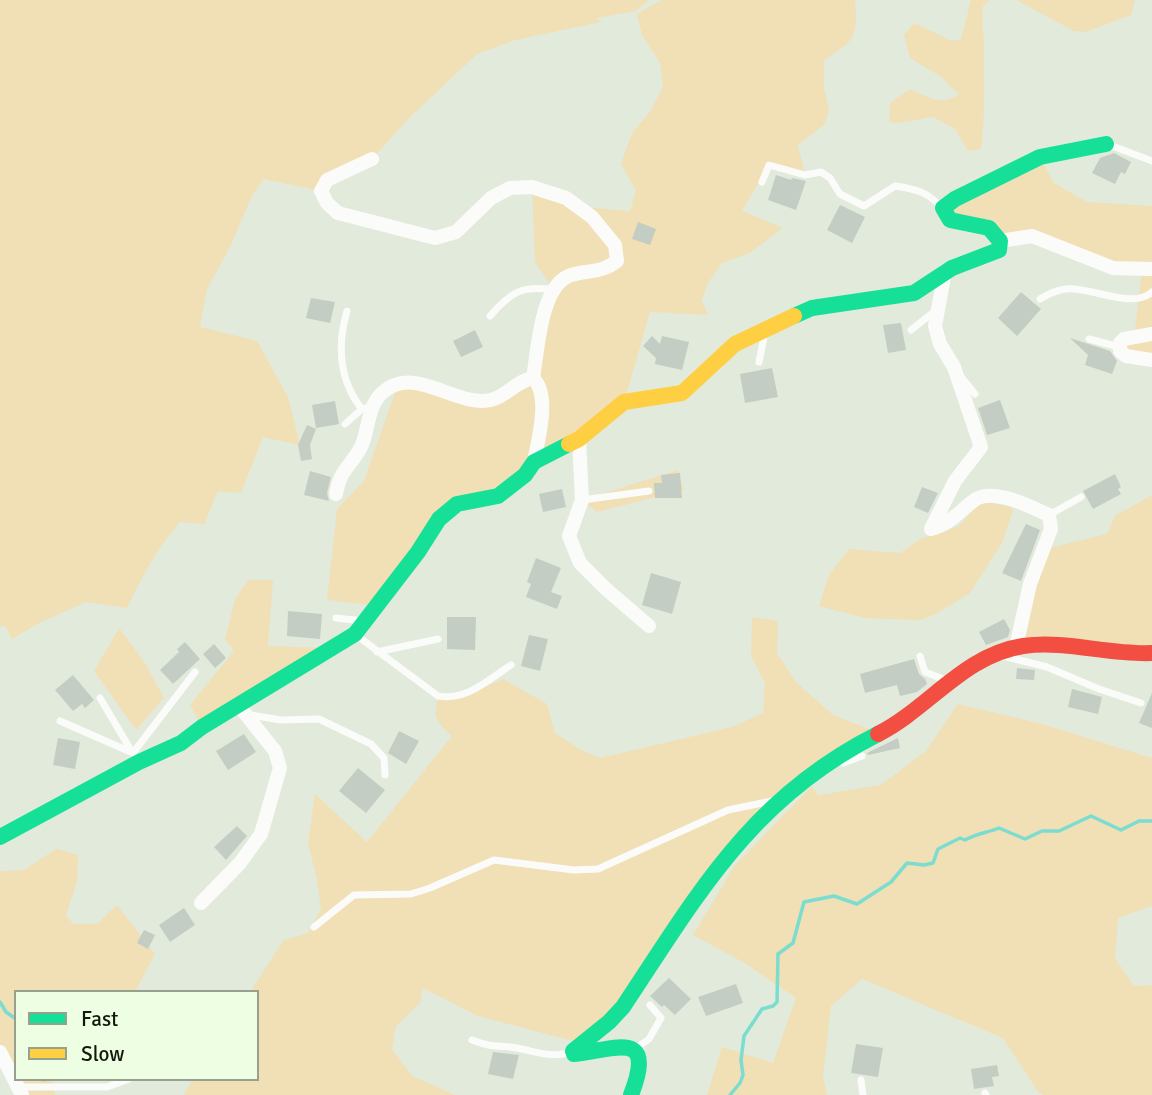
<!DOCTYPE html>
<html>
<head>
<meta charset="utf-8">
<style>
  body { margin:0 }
  #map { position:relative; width:1152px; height:1095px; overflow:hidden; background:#e2eadc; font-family:Signika,sans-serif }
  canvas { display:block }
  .legend { position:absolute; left:14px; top:990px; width:245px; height:91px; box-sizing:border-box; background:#eefee3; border:2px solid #96a28e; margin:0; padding:9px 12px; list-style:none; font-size:21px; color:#13180f }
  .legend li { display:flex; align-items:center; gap:14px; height:35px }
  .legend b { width:35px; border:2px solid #96a28e }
</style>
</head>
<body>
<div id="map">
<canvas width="1152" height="1095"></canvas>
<ul class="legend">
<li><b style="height:9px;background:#16e098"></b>Fast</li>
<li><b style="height:9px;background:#ffcf43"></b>Slow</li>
</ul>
</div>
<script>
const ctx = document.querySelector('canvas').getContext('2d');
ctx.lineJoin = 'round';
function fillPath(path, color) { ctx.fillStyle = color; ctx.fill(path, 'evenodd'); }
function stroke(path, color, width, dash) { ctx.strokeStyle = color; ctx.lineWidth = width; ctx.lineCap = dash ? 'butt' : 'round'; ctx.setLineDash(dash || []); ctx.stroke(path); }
fillPath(new Path2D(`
  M0 0H649L636 11 596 18 601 22 515 40 477 54 409 118 372 159 321 191 263 179 251 198 230 247 207 289 200 327 257 341 288 397 300 445 263 437 241 493 218 491 204 524 180 522C157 548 142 577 127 608L87 602 39 623 12 639 5 625 0 627Z
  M662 0H855C858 38 855 40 824 60V88L829 110 825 124 798 145 805 175 769 165 742 211 783 228 750 253 722 263 708 283 702 300 708 315 650 312 624 402 525 475 457 504 378 606 327 600 337 509 364 481 398 384 489 401 533 378 554 290 535 262 532 187 580 207 630 211 636 191 621 164 632 133 650 112 663 87 660 63 642 35 637 14Z
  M971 0H990L983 6C981 22 984 31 984 45 983 80 986 114 981 149L968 151 955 129 933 117 898 123 889 122 890 103 910 89C927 97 941 107 959 94L940 76 910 58 904 35 914 23 952 41 961 39Z
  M1016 0H1135L1131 15 1086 32 1074 31Z
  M1040 157 1054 183 1087 202 1152 206V360L1120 351 1134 338 1142 270 1032 236 1000 241 943 208Z
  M678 470 684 490 597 512 582 500Z
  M1152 495V653L1016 647 1045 549 1107 534 1115 516Z
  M981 501 1012 507 1011 509 1013 510 1002 543 970 593 936 614 920 620 865 618 819 606 829 575 849 549 900 553 920 539 959 526Z
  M248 580H273L268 646 334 648 202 727 190 705 234 651 225 639 235 599Z
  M752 617 778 621 777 653 796 682 833 715 879 733 781 800 643 978 581 1043 478 1016 423 988 420 1003 396 1026 392 1049 412 1076 455 1095H184L193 1079H257V992H250L283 941 308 933 321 909 317 879 308 844 315 794 367 842 452 736C436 721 433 719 438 696L465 695 503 679 547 704 555 733 579 749 600 758 732 727 763 713 765 683 751 656Z
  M119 628 145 663 164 698 136 730 94 671Z
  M958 704 1042 724 1152 758V906L1118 918 1115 958 1134 986 1152 985V1095H1044L1039 1093 1003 1038 862 979 831 1006 823 1077 827 1095H707L722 1047 773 1063 796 998 743 962 693 935 735 865 812 786 818 795 881 785 926 751Z
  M56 849 78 855 77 882 66 915 73 924H97L117 905 155 954 135 992H16V1079H51L55 1095H22L0 1052V871L24 870Z`), '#f1dfb6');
stroke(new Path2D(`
  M0 1002 6 1012 16 1019
  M44 1079V1080
  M730 1095 740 1083 743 1075 741 1060 744 1036 762 1009 773 1006 777 1002 778 954 793 943 804 902 834 896 857 904 891 882 907 863 924 865 933 863 938 849 960 838 965 840C977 833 987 833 999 828L1025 839 1042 831H1059L1091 816 1121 830 1139 821H1152`), '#7addcf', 3.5);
fillPath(new Path2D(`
  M1114 153 1131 162 1125 174 1121 172 1115 184 1092 173 1100 158Z
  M776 175 791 180 792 178 806 181 796 210 768 200Z
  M840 205 865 217 852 243 827 230Z
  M638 222 656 229 650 245 632 239Z
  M1021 292 1041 309 1017 336 998 318Z
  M311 298 335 302 330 323 306 318Z
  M901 323 906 350 888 353 883 325Z
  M475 330 483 347 461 357 453 341Z
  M652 336 660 344 662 336 689 342 682 370 655 364 656 358 643 346Z
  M1070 338 1110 351 1117 361 1112 374 1085 365 1088 355Z
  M772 368 778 397 745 403 740 374Z
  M1000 400 1010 428 987 435 978 408Z
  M335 401 339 424 316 428 312 405Z
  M307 425 316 429 310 445 312 459 301 461 298 445Z
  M310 471 331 477 327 493 329 501 304 495Z
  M680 473 682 498H655L654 483H662L661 475Z
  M1115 474 1121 487 1118 489 1121 494 1093 509 1083 491Z
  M922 487 938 493 928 513 914 507Z
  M562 489 566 507 543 512 539 494Z
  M1026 524 1040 530 1021 581 1002 573Z
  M536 558 561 568 551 592 562 596 557 609 526 597 531 584 527 582Z
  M651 573 681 582 672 614 642 605Z
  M288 611 322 614 320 639 287 636Z
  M447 617H476L475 650 447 649Z
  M1004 619 1010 630 1008 637 986 645 979 632Z
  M529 635 548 639 540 671 521 666Z
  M185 642 200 659 173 684 160 670 179 652 177 649Z
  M214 644 226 658 215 668 203 654Z
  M914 659 919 674 925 679 927 684 917 692 900 696 897 685 865 693 860 674Z
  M1017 668 1035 670 1034 680 1016 679Z
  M73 675 94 700 85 708 82 704 73 711 55 690Z
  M1072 689 1102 697 1098 714 1068 707Z
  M1152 693V728L1139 723Z
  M399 731 419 741 406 764 388 753Z
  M244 734 256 752 228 770 216 751Z
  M58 738 80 742 75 769 53 765Z
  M898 738 900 748 868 755 867 753Z
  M358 768 385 790 366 813 339 791Z
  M237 826 247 836 226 860 214 847Z
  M184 908 195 925 170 942 159 925Z
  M144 930 155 935 148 949 137 943Z
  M669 978 691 999 675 1015 664 1005 662 1007 650 996Z
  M736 984 743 1003 706 1016 698 997Z
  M856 1044 883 1048 878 1077 851 1073Z
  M493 1052 519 1055 513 1079 488 1074Z
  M997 1065 999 1076 992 1077 994 1086 974 1089 971 1069Z`), '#c4cdc3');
stroke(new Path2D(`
  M1107 144 1152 161
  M762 182 769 165 805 175 821 172 830 178 840 194 864 206 895 186C916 189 928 192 942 208
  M1040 299C1048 294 1056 290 1066 289 1089 286 1133 310 1152 292
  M347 311C337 345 339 381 362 409L372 406
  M490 316C511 292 522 285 554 290
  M911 330 935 311
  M1089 339 1119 347
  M759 362 765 332
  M962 378 975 394
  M345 424 362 409
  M582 500 649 491
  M1049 515 1081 497
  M336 618 363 621
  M356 635 438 696C467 701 488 680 511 665
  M377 652 438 639
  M920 656 925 672 948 681
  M1003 656 1047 667 1099 689 1141 703
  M100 698 132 752
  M250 715 281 720 319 719 371 744 384 758 385 775
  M60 721 133 753 195 672
  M843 763 862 756
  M314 927 354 895 411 894 430 888 494 860 574 870 598 869 728 810 772 801
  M472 1040C492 1048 498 1045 517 1048 537 1052 553 1059 573 1051
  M635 1049 649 1039 661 1018 650 1005
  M861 1080 863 1095
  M18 1087H107L129 1079
  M985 1093 986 1095`), '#fbfcfa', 7);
stroke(new Path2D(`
  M372 159 327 180 321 191 327 203 338 213 435 238 456 232 491 198 510 188 532 187 566 198 592 217 615 245 617 261C602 273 588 270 571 275 540 285 538 351 533 378
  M1000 241 1032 236 1113 268 1152 269
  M1152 334 1124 339 1120 343V351L1126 356 1152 360
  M533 378C551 395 538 440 534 462
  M579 439 582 500 569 536 580 563 606 589 649 626
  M336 494C341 467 350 468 361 447 369 430 367 407 382 393 414 363 456 408 491 400 507 396 516 381 533 378
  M931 529 955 481 981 447 954 367 940 344 935 326 945 271
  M931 529C951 524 960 510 976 499 995 488 1031 507 1049 515L1051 529 1030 584 1016 647
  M201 903 240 863 261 834 280 768 275 751 239 706
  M0 1052 22 1095`), '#fbfcfa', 14);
stroke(new Path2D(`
  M794 316 812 308 914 293 952 268 999 250 1000 241 989 228 950 220 943 208 955 199 1040 157 1106 144
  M0 837 139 762 181 743 202 727 355 634 418 552 439 519 457 504 498 496 525 475 534 462 569 444
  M631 1095C657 1028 614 1050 574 1054L573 1051 609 1022 623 1007C698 894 751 798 878 734`), '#16e098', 16);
stroke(new Path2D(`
  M569 444 579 439 624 402 682 393 735 344 794 316`), '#ffcf43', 16);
stroke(new Path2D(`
  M878 734C929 708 964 655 1023 646 1066 640 1109 655 1152 653`), '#f24e42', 16);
</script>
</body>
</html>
